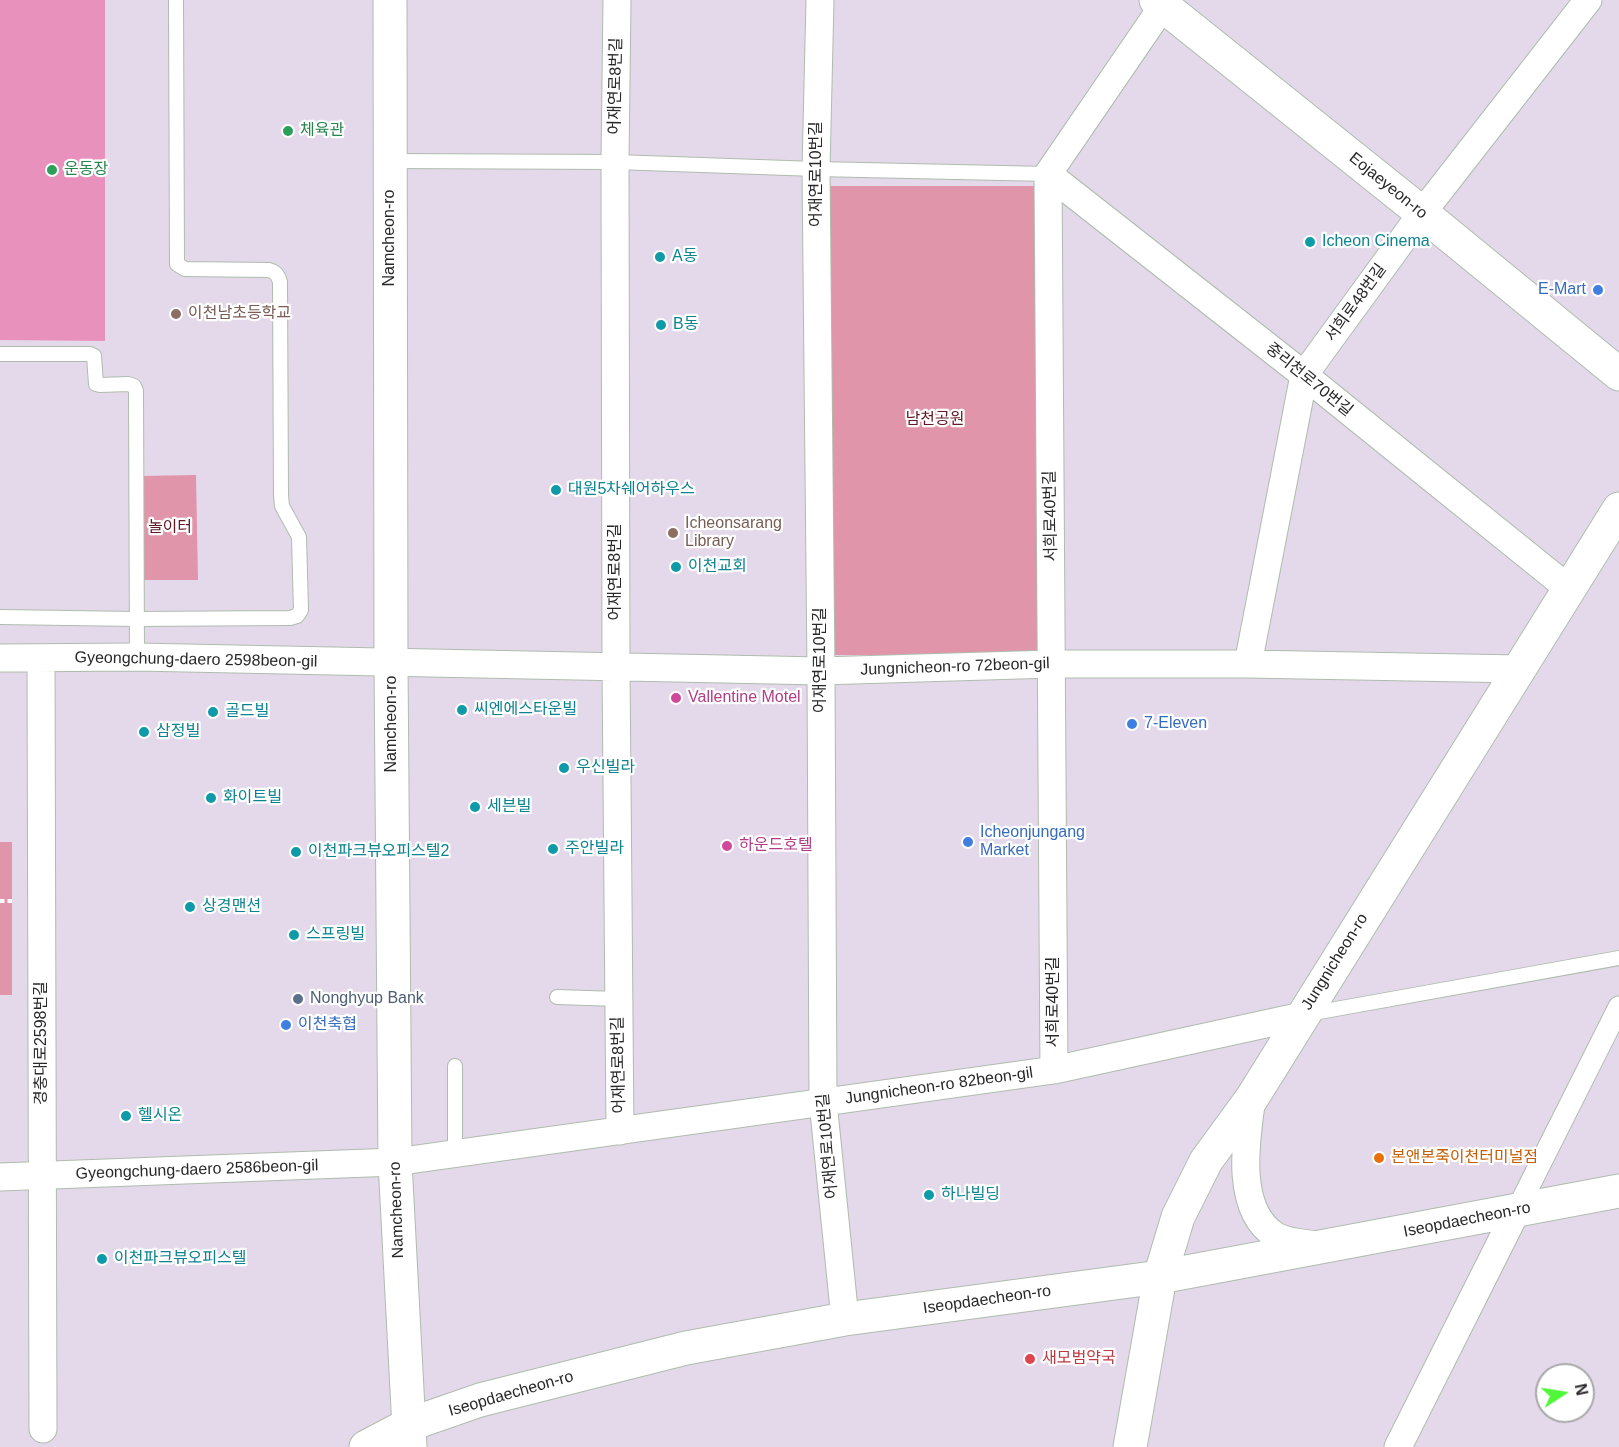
<!DOCTYPE html>
<html>
<head>
<meta charset="utf-8">
<style>
  body { margin:0 }
  #map { position:relative; width:1619px; height:1447px; overflow:hidden; background:#e4d9ea; font-family:Helvetica,sans-serif }
  canvas { display:block }
  .north { position:absolute; left:1535px; top:1363px; width:60px; height:60px; box-sizing:border-box; background:#fff; border:2px solid #a9a9a9; border-radius:50%; rotate:78deg; font-size:16px; font-weight:700; line-height:24px; text-align:center; color:#282828 }
  .north::after { content:''; display:block; margin:auto; width:21px; height:27px; background:#50f739; clip-path:polygon(50% 0,100% 100%,50% 72%,0 100%) }
</style>
</head>
<body>
<div id="map">
<canvas width="1619" height="1447"></canvas>
<div class="north">N</div>
</div>
<script>
const ctx = document.querySelector('canvas').getContext('2d');
ctx.lineJoin = 'round';
function fillPath(path, color) { ctx.fillStyle = color; ctx.fill(path, 'evenodd'); }
function stroke(path, color, width, dash) { ctx.strokeStyle = color; ctx.lineWidth = width; ctx.lineCap = dash ? 'butt' : 'round'; ctx.setLineDash(dash || []); ctx.stroke(path); }
function write(font, color, halo, rows, align = 'center') {
  ctx.font = font + ' Helvetica,"Noto Sans KR",sans-serif'; ctx.lineWidth = 4.5; ctx.setLineDash([]); ctx.textBaseline = 'middle'; ctx.strokeStyle = halo; ctx.fillStyle = color; for (const [text, x, y, turn = 0] of rows) {
    ctx.save(); ctx.translate(x, y); ctx.rotate((+turn || 0) * Math.PI / 180); ctx.textAlign = isNaN(turn) ? turn : align; if (halo) ctx.strokeText(text, 0, 0); ctx.fillText(text, 0, 0); ctx.restore();
  }
}
fillPath(new Path2D(`
  M830 186H1039L1041 655H832Z
  M196 475 198 580H143L141 476Z
  M0 842H12V995H0Z`), '#e195aa');
fillPath(new Path2D(`
  M0 0H105V341L0 340Z`), '#e891bd');
const service = new Path2D(`
  M390 161 615 162 816 169 1048 174
  M0 354H90L94 356 96 384 100 385 128 384 134 386 136 391 137 657
  M0 617 137 619 290 618 297 616 301 610 299 537 282 506 281 495 280 282C278 275 276 272 269 270L185 269 177 264 176 0
  M557 997 618 999
  M1308 1014 1619 958
  M455 1066V1154`);
const pedestrian = new Path2D(`
  M1517 1210 1619 1007`);
const minor = new Path2D(`
  M617 0 615 162 616 667 620 1131
  M820 0 816 169 821 671 823 1102 845 1319
  M1048 174 1304 375 1568 588
  M0 658 137 657 821 671 1052 664H1248L1519 669
  M41 658 43 1429
  M1248 664 1304 375 1422 213 1588 0
  M1054 1070 1048 174 1167 0
  M1252 1098C1246 1139 1234 1210 1276 1236 1288 1243 1304 1243 1317 1245
  M0 1177 395 1162 1054 1070 1302 1016
  M1398 1447 1517 1210`);
const tertiary = new Path2D(`
  M390 0 391 663 395 1162 410 1447
  M1156 0 1422 213 1619 374
  M1130 1447 1160 1277 1178 1217 1206 1161 1252 1098 1619 509`);
const secondary = new Path2D(`
  M366 1447 408 1425 480 1400 686 1348 845 1319 1160 1277 1619 1191`);
stroke(service, '#afbcad', 16);
stroke(pedestrian, '#afbcad', 23);
stroke(minor, '#afbcad', 29);
stroke(tertiary, '#afbcad', 35);
stroke(secondary, '#afbcad', 35);
stroke(new Path2D(`
  M0 901H12`), '#fff', 4, [4.5, 3]);
stroke(service, '#fff', 14);
stroke(pedestrian, '#fff', 21);
stroke(minor, '#fff', 27);
stroke(tertiary, '#fff', 33);
stroke(secondary, '#fff', 33);
for (const [x, y, r, color] of [
  [288,131,6,"#2e9e5b"],
  [52,170,6,"#2e9e5b"],
  [1310,242,6,"#0f9aa8"],
  [660,257,6,"#0f9aa8"],
  [1598,290,6,"#3f7fe0"],
  [176,314,6,"#8d6e63"],
  [661,325,6,"#0f9aa8"],
  [556,490,6,"#0f9aa8"],
  [673,533,6,"#8d6e63"],
  [676,567,6,"#0f9aa8"],
  [676,698,6,"#d1479c"],
  [462,710,6,"#0f9aa8"],
  [213,712,6,"#0f9aa8"],
  [1132,724,6,"#3f7fe0"],
  [144,732,6,"#0f9aa8"],
  [564,768,6,"#0f9aa8"],
  [211,798,6,"#0f9aa8"],
  [475,807,6,"#0f9aa8"],
  [968,842,6,"#3f7fe0"],
  [727,846,6,"#d1479c"],
  [553,849,6,"#0f9aa8"],
  [296,852,6,"#0f9aa8"],
  [190,907,6,"#0f9aa8"],
  [294,935,6,"#0f9aa8"],
  [298,999,6,"#5c6f8a"],
  [286,1025,6,"#3f7fe0"],
  [126,1116,6,"#0f9aa8"],
  [1379,1158,6,"#e8710a"],
  [929,1195,6,"#0f9aa8"],
  [102,1259,6,"#0f9aa8"],
  [1030,1359,6,"#e0444e"]
]) { const dot = new Path2D(); dot.arc(x, y, r, 0, 2 * Math.PI); ctx.fillStyle = color; ctx.fill(dot); stroke(dot, '#fff', 2); }
write('16px', '#282828', '#fff', [
  ["어재연로8번길",616,86,-89],
  ["어재연로10번길",817,174,-90],
  ["Eojaeyeon-ro",1388,186,39],
  ["Namcheon-ro",390,238,-90],
  ["서희로48번길",1356,303,-54],
  ["중리천로70번길",1309,380,39],
  ["서희로40번길",1051,516,-91],
  ["어재연로8번길",616,572,-90],
  ["Gyeongchung-daero 2598beon-gil",196,660,1],
  ["어재연로10번길",821,660,-90],
  ["Jungnicheon-ro 72beon-gil",955,667,-2],
  ["Namcheon-ro",392,724,-90],
  ["Jungnicheon-ro",1335,962,-58],
  ["서희로40번길",1054,1002,-90],
  ["경충대로2598번길",42,1043,-90],
  ["어재연로8번길",619,1065,-91],
  ["Jungnicheon-ro 82beon-gil",939,1086,-8],
  ["어재연로10번길",828,1146,-95],
  ["Gyeongchung-daero 2586beon-gil",197,1170,-2],
  ["Namcheon-ro",397,1210,-92],
  ["Iseopdaecheon-ro",1467,1220,-11],
  ["Iseopdaecheon-ro",987,1300,-8],
  ["Iseopdaecheon-ro",511,1394,-16]
]);
write('16px', '#27864d', '#fff', [
  ["체육관",300,131],
  ["운동장",64,170]
], 'left');
write('16px', '#0d838f', '#fff', [
  ["Icheon Cinema",1322,242],
  ["A동",672,257],
  ["B동",673,325],
  ["대원5차쉐어하우스",568,490],
  ["이천교회",688,567],
  ["씨엔에스타운빌",474,710],
  ["골드빌",225,712],
  ["삼정빌",156,732],
  ["우신빌라",576,768],
  ["화이트빌",223,798],
  ["세븐빌",487,807],
  ["주안빌라",565,849],
  ["이천파크뷰오피스텔2",308,852],
  ["상경맨션",202,907],
  ["스프링빌",306,935],
  ["헬시온",138,1116],
  ["하나빌딩",941,1195],
  ["이천파크뷰오피스텔",114,1259]
], 'left');
write('16px', '#366cbe', '#fff', [
  ["E-Mart",1586,290,"right"],
  ["7-Eleven",1144,724],
  ["Icheonjungang",980,833],
  ["Market",980,851],
  ["이천축협",298,1025]
], 'left');
write('16px', '#785e54', '#fff', [
  ["이천남초등학교",188,314],
  ["Icheonsarang",685,524],
  ["Library",685,542]
], 'left');
write('16px', '#621a24', '#fff', [
  ["남천공원",935,420],
  ["놀이터",170,528]
]);
write('16px', '#b23c85', '#fff', [
  ["Vallentine Motel",688,698],
  ["하운드호텔",739,846]
], 'left');
write('16px', '#4e5e75', '#fff', [
  ["Nonghyup Bank",310,999]
], 'left');
write('16px', '#c56008', '#fff', [
  ["본앤본죽이천터미널점",1391,1158]
], 'left');
write('16px', '#be3a42', '#fff', [
  ["새모범약국",1042,1359]
], 'left');
</script>
</body>
</html>
